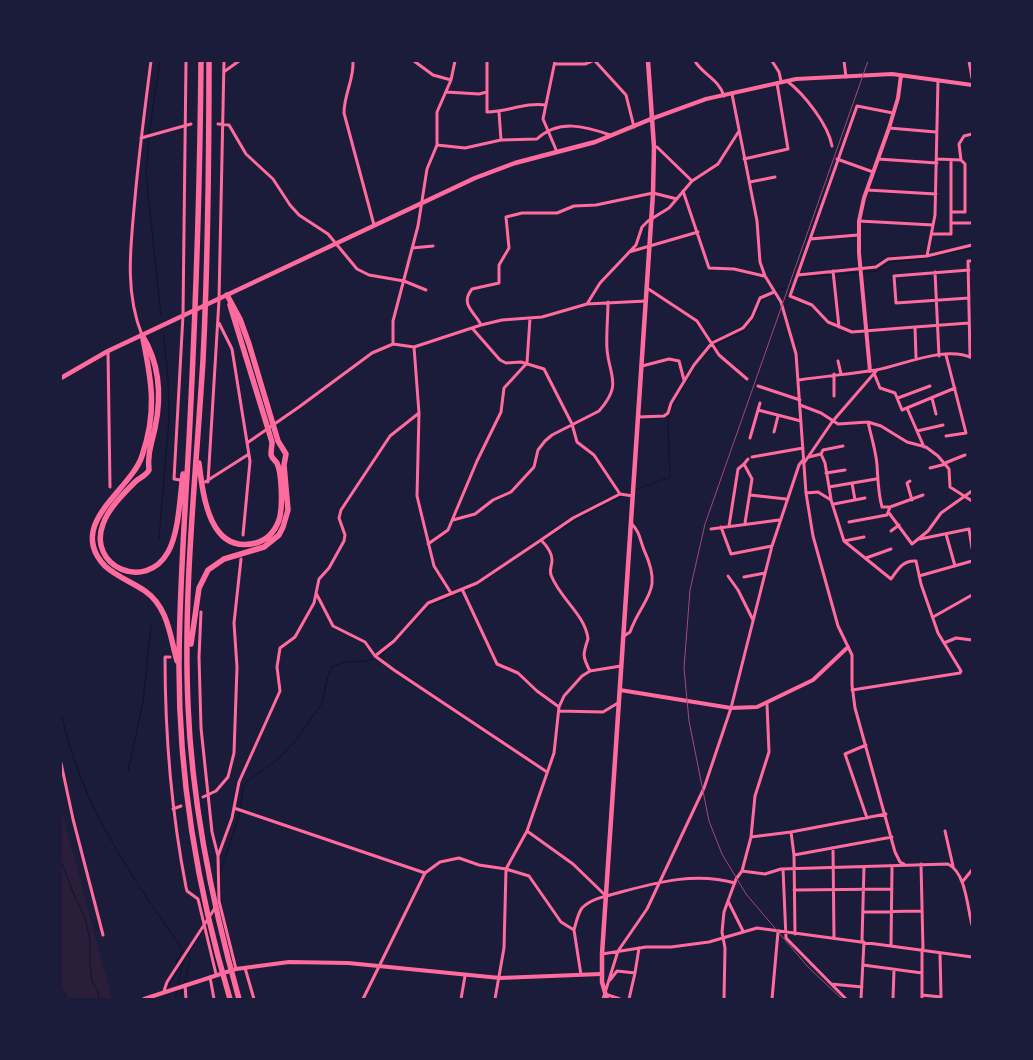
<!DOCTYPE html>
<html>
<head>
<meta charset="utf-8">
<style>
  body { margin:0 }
  #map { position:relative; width:1033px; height:1060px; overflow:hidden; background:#1b1b3a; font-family:"Varela Round",sans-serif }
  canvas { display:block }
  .frame { position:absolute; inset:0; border:62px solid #1b1b3a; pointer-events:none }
</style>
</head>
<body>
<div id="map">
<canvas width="1033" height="1060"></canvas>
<div class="frame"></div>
</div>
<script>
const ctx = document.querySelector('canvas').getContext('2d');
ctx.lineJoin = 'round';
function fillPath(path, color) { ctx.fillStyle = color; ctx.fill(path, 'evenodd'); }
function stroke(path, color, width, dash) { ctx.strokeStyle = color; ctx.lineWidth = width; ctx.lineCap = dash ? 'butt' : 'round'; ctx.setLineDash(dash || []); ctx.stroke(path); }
fillPath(new Path2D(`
  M61 808 112 999H69L61 983Z`), '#2a1e3b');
stroke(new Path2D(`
  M149 134 160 61
  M149 138 146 174 161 316
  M767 297 778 290 798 285 802 277 877 271 889 262 921 259 972 248
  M671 409 696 365 717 344 744 331 755 316 763 298
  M635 490 670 477 668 421 670 413
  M159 539 169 419 168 378 163 333
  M543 541 575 520 622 496
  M61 712C79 802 131 876 183 950L176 962 177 967
  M128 772 143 702 151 626
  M61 861 74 895 85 918 90 939V964L92 981 98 991 99 999
  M221 904 220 874 240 813 243 787 247 781 277 760 297 739 322 703 328 676 332 667 345 662 368 661 381 656 430 606 477 585 498 571
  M184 985 190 959 188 955
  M178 986 183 963
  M166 990 203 930
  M175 999 177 990
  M181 999 182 988`), '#12122b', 1);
stroke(new Path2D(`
  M353 61C354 80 344 94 344 113L374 225
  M414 61 433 75 451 80
  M487 61V112C507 112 525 102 546 105
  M555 61 543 119 557 152
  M595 61 626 95 634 127
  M695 61C702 74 719 79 724 96
  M772 61 779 72 781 81
  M844 61 846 77
  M969 61 972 78
  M555 64H585L592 61
  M225 71 239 61
  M787 81C804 94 828 124 832 146
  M446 92 479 94 487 92
  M732 94 757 221 760 262 765 276 781 302 796 354 806 493 813 536 838 626 852 655V685L855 708 895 852 900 862 904 864
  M499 112 501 140
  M893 113 857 106 790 296 812 305 828 322 852 332 915 327
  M218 124 229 125 246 154 273 179 290 205 299 215 328 234 357 269 369 275 404 281 426 290
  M889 128 936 132
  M141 138 191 124
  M437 145 465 148 501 140 537 139C559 119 585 126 610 135
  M654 147H657L692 181
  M744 159 788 149 777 83
  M837 159 873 172
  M878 159 937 163
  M937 159 961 160
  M750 182 775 177
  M867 190 936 194
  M683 191 709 268 734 269 764 276
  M951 212H965V164L961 160 959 144 964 136 972 134
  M859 221 933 225
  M951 223H972
  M932 234H951V160
  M810 239 858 235
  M412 248 433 246
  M629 252 698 232
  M927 256 935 215 938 80
  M969 270 894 276 896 303 969 298
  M833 271 839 327
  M935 272 939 356
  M798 275 876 267 888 259 927 256 972 245
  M647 288 697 321 719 355 747 379
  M587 304 646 301
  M219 323 232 349 250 461 243 535
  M481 325C476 313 459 305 472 289L499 283V265L509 248 506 217 522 213H557L574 206 596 205 653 193 677 199
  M472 328 500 360 506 363 521 362 544 369 572 424 577 442 594 455 620 494 633 496
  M142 335C124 291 131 244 135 198 139 153 145 107 151 61
  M393 344V321L418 226 427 169 437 145V112L451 80 455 61
  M414 347 419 413 417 496 434 566 451 593
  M108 351 110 487
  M946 355 966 433 946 436
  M970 356 968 261H972
  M916 358 915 327 969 323
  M838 361 841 374
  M642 366 669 359 679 361 684 380
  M874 373 880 388 895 393 902 410 955 388
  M799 380C825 376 851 374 876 370 903 365 946 345 972 358
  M758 386 800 400
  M834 396V374
  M898 398 930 386
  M932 398 936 414
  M800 405 821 413 838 424 868 422 881 426 907 442 926 447 938 456 949 469 950 487 972 501
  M907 408 924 447
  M758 410 801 421
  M638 417 664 416 668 413 671 403 694 365 712 343 743 328 752 317 760 298 774 292
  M868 422C871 436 876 451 877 465 878 479 878 493 882 507H890
  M917 431 943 425
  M774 432 778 416
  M750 438 760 403
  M247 443 299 407 372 353 393 344 414 347 481 325 502 320 542 317 587 304 600 283 636 245 642 227 648 221 669 208 692 181 718 164 739 131
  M821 454 825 463 831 499
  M752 457 803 448
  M809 457 821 454 823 450 843 446
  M804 463 832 422 877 370
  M945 463 965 455
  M930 468 946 464
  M826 473 845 470
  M180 480 174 479 183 315 186 61
  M910 481 907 483 912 500
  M205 482 249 454
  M208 482 219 300 224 61
  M852 483 855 500
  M829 487 876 479
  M806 493 818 492 831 500 844 541 891 579C898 569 903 560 916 561L921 584 938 633 961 671 960 673 852 690
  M750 495 786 499
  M834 504 865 498
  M889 513 912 544 928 531 941 513 972 491
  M453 520 475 514 493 500 511 492 534 467 538 450 545 441 552 435 599 411C623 384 609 376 607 349 606 334 608 317 608 302
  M849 522 887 515 890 507 923 495
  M745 523 752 479 744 464 748 459
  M729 526 738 469 744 464
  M721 527 731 554 772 546
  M711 529 779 520
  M891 531 899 525
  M946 534 955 566
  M920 539 969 529 972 548
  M541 540 573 518 620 494
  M844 541 864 537
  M428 544 448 530 477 461 501 412 504 388 527 363 530 318
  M866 558 891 549
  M728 576 738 590 753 620
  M919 576 972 561
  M744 577 765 573
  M462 589 497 664 518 673 537 691 559 707
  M316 593 333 626 365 642 375 656 394 670 547 772
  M201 612 199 657 201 728 212 832 218 856 219 901 236 969
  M933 617 972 595
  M624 636 630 632C643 596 664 593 644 550 640 540 640 532 631 523
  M944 643 956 638 972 640
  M375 656 394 641 428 603 477 583 541 540C546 545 552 552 552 560 552 566 549 570 551 575 560 599 585 614 588 639 583 654 582 656 590 671
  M170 657H165C165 735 171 810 186 887L187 891 198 899 216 974
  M559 711 603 712 618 703
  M866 745 845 754 867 818
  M61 763 73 819 103 935
  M203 797 216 791 228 777 234 753 237 667 234 623 241 559
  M234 808 425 873
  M173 809 181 806
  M527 831 573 864 605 895
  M945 831 953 866
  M791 832 794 855 795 934
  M751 837 791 832 886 814
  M833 848 834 938
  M794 855 892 837
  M218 856 232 818 239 782 280 691 277 667 280 648 295 637 314 603 319 579 329 568 344 541 345 535 339 518 341 510 390 436 419 413
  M921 864 923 949
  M783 869 786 938 846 999
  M742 871 765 874 781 869 948 864C966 873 967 906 972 925
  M963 881 972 870
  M794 890 892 889
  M728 901 743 931
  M863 912 922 911
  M574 930C576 923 578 913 582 908 592 898 607 896 621 892 658 882 696 872 735 883
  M862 941 864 867
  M891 945 892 867
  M922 949V999
  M602 954 646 947H671L709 942 757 928 972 957
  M863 965 922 973
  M245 968 254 999
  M210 977 214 999
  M610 980 617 971 635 973 639 948
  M831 984 862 987
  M185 985 186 999
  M164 991 167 982 215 908
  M605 994 620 999
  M922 995 941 997 940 953
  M363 999 425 873 440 862 459 858 479 865 506 869 529 876 561 922 574 930 581 975
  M461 999 465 976
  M495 999 504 948 506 869 527 831 554 753 559 707 564 696 582 676 590 671 621 666
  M603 999 618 951 647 909 704 788 731 708 772 546 799 465 803 460
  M629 999 635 973
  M724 999 725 948 722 932 724 912 736 879 742 871 751 837 755 796 769 752 767 704
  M772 999 778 932
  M861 999 864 942
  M893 999 894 970`), '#ff6b9d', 3);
stroke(new Path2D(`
  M651 119 706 99 796 79 892 74 972 85
  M870 371 859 253V221L864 198 889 128 898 98 901 75
  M620 690 731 708 757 707 813 680 848 647
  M144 999 236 969 289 962 348 963 500 978 601 974`), '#ff6b9d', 4);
stroke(new Path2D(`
  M61 378 108 351 475 178 515 163 595 142 651 119
  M607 999 602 982V954L653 193 654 147 648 61`), '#ff6b9d', 4.5);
stroke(new Path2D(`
  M201 61C200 181 196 301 190 421 186 503 179 585 179 667 179 779 198 892 230 999
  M209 61C209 161 208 260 203 360 196 475 183 590 188 705 192 805 212 903 239 999
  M142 335C160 364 162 395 155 428 152 442 147 455 149 470 146 476 140 477 135 482 124 493 108 509 103 524 87 567 146 592 168 552 179 533 180 496 183 474
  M143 339C152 383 157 412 142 456 131 490 65 524 105 566 117 577 132 582 145 591 168 607 170 636 177 661
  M199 463C203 495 209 555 256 543 267 540 275 531 279 520 283 508 282 474 277 463 275 460 271 458 271 454 271 450 272 446 272 442L230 305
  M191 644 199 588 208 570 224 559 264 547 279 535 283 527 288 510 284 465 286 454 278 441 249 344 240 319 227 295`), '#ff6b9d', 5.5);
stroke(new Path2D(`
  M842 999 808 967 746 894 722 854 709 821 689 721 684 668 690 590 705 524 868 61`), '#a44b75', 1);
</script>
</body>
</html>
